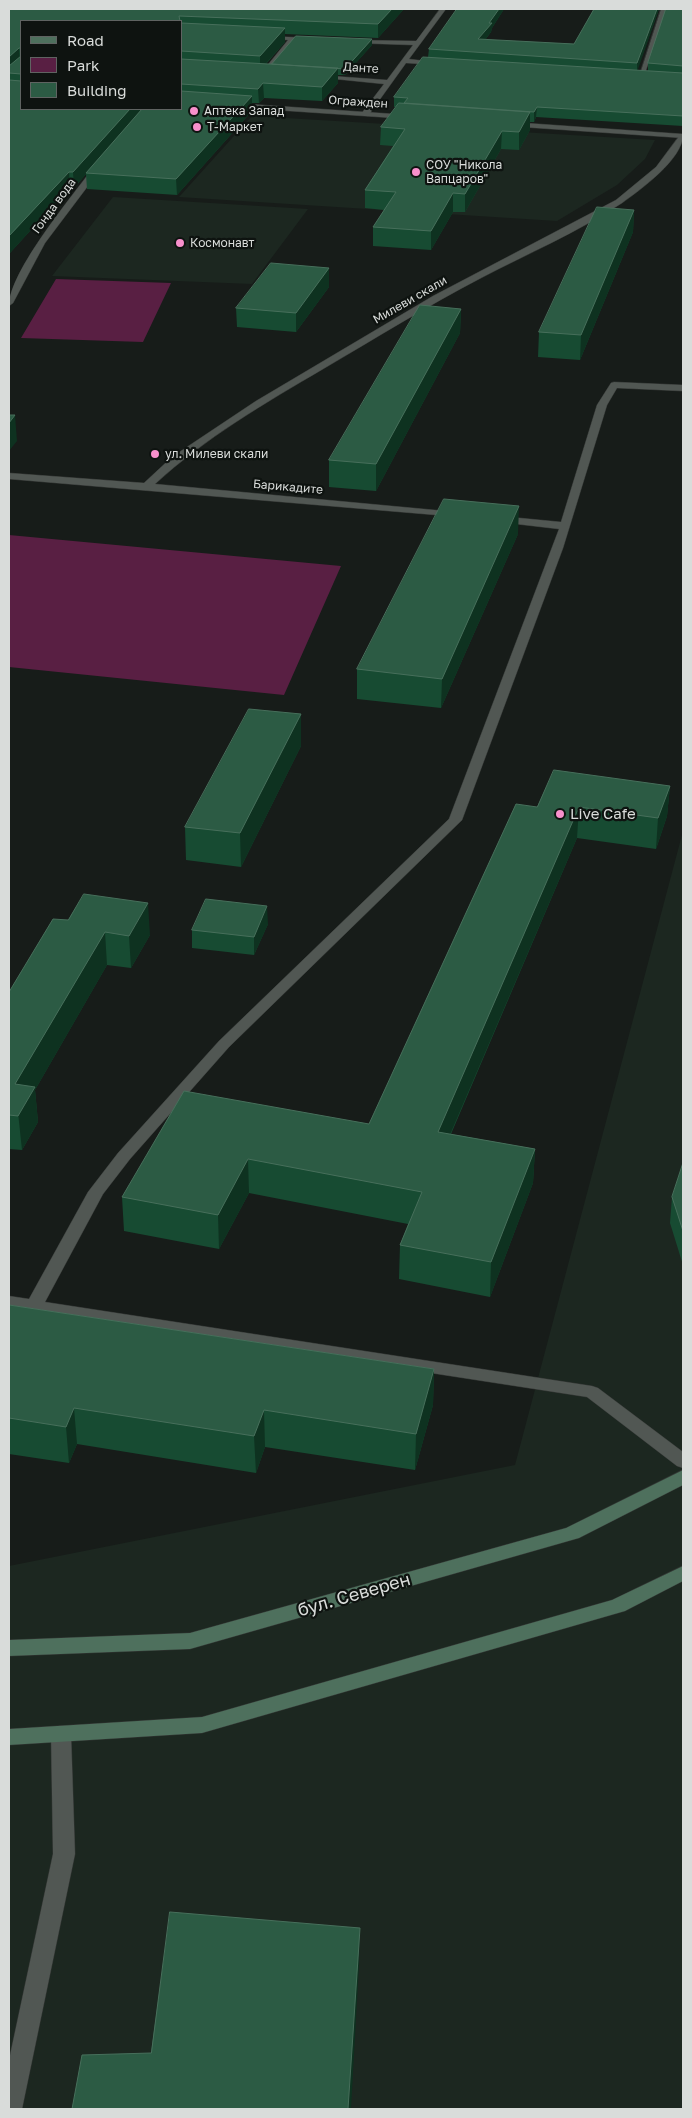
<!DOCTYPE html>
<html>
<head>
<meta charset="utf-8">
<style>
  body { margin:0 }
  #map { position:relative; width:692px; height:2118px; overflow:hidden; background:#171c19; font-family:"Golos Text",sans-serif }
  canvas { display:block }
  .frame { position:absolute; inset:0; border:10px solid #d9dcda; pointer-events:none }
  .legend { position:absolute; left:20px; top:20px; width:162px; height:90px; box-sizing:border-box; background:#0e1310; border:1px solid #5f6361; margin:0; padding:6px 9px; list-style:none; font-size:15px; color:#d9dcda }
  .legend li { display:flex; align-items:center; gap:10px; height:25px }
  .legend b { width:25px; border:1px solid #5f6361 }
</style>
</head>
<body>
<div id="map">
<canvas width="692" height="2118"></canvas>
<div class="frame"></div>
<ul class="legend">
<li><b style="height:6px;background:#4e705d"></b>Road</li>
<li><b style="height:14px;background:#591f43"></b>Park</li>
<li><b style="height:14px;background:#2c5b44"></b>Building</li>
</ul>
</div>
<script>
const ctx = document.querySelector('canvas').getContext('2d');
ctx.lineJoin = 'round';
function fillPath(path, color) { ctx.fillStyle = color; ctx.fill(path, 'evenodd'); }
function stroke(path, color, width, dash) { ctx.strokeStyle = color; ctx.lineWidth = width; ctx.lineCap = dash ? 'butt' : 'round'; ctx.setLineDash(dash || []); ctx.stroke(path); }
function write(font, color, halo, rows, align = 'center') {
  ctx.font = font + ' "Golos Text",sans-serif'; ctx.lineWidth = 4.5; ctx.setLineDash([]); ctx.textBaseline = 'middle'; ctx.strokeStyle = halo; ctx.fillStyle = color; for (const [text, x, y, turn = 0] of rows) {
    ctx.save(); ctx.translate(x, y); ctx.rotate((+turn || 0) * Math.PI / 180); ctx.textAlign = isNaN(turn) ? turn : align; if (halo) ctx.strokeText(text, 0, 0); ctx.fillText(text, 0, 0); ctx.restore();
  }
}
fillPath(new Path2D(`
  M252 116 655 140 645 159 617 185 557 221 179 197Z
  M113 197 308 209 252 284 52 276Z
  M683 831V2109H9V1566L515 1465Z`), '#1c2720');
fillPath(new Path2D(`
  M56 279 171 283 143 342 21 338Z
  M9 535 341 566 284 695 9 667Z`), '#591f43');
const minor = new Path2D(`
  M440 9H446L409 59 442 63 439 65 406 63 368 116 361 114 384 84 315 77 318 75 387 80 413 45 352 43 350 40 416 41Z
  M661 9H667L644 76 639 77Z
  M263 36 314 38 317 40 314 42 295 41 264 75 262 72 288 40 265 39Z
  M680 135H683C683 159 640 190 622 203 578 232 527 254 481 278 427 306 376 338 323 369 265 403 205 438 155 484L456 512 460 513V517L9 479V473L144 483 172 457 256 401 433 296 616 200 656 167Z
  M96 164 103 166 45 243 13 303 9 306C9 271 74 194 96 164Z
  M614 382 683 385V391L617 388 607 405 563 548 462 820 229 1047 130 1159 103 1194 45 1302 592 1386 598 1388 683 1452V1468L677 1466 587 1397 9 1308V1296L29 1299 88 1192 118 1153 219 1041 449 819 559 529 499 522 494 519 499 516 561 522 597 405 611 383Z
  M61 1726 68 1728 71 1734 75 1854 22 2109H9V2060L53 1854 51 1734 54 1728Z`);
const tertiary = new Path2D(`
  M233 103 409 115 413 117 409 119 230 107Z
  M510 122 683 134V138L507 126Z`);
const secondary = new Path2D(`
  M683 1470V1485L579 1538 190 1649 9 1656V1640L190 1633 566 1528Z
  M683 1566V1581L625 1611 202 1733 9 1745V1729L202 1717 612 1600Z`);
stroke(minor, '#333634', 1);
stroke(tertiary, '#333634', 1);
stroke(secondary, '#333634', 1);
fillPath(minor, '#515753');
fillPath(tertiary, '#515753');
fillPath(secondary, '#4e705d');
fillPath(new Path2D(`
  M9 9H404L378 38 285 34V42L266 64H272L372 45 345 75H338V83L322 101 264 98 259 103H252V111L177 195 87 189 86 174 74 188 70 187 9 254ZM21 21H181V109H21Z
  M457 9H504L492 28 491 32 485 40 574 44 659 9 637 70 648 71V63L683 9V126L536 117 534 122H530V130L519 150 501 149 465 212H453L431 250 373 246V227L384 210 365 208V190L393 146 380 145 381 127 396 107H394V97L428 57 429 49Z
  M634 210 633 232 580 360 538 357 539 332Z
  M329 268V287L296 332 237 327 236 308Z
  M461 309 460 333 376 491 329 487V460Z
  M518 534 441 708 357 699V669Z
  M301 714V746L241 867 186 860 185 827Z
  M670 786 667 816 656 849 577 838 451 1134 535 1149 533 1183 490 1297 399 1279 400 1245 408 1224 249 1193 219 1249 124 1231 122 1197 369 1124 537 807Z
  M68 920 150 935 131 968 107 965 35 1090 38 1122 22 1150 9 1149V992Z
  M268 924 254 955 192 948V930Z
  M683 1163V1265L670 1223 672 1197Z
  M9 1305 434 1369 433 1405 415 1470 265 1447 256 1473 77 1444 69 1463 9 1454Z`), '#174b32');
fillPath(new Path2D(`
  M392 9H404L378 38V24Z
  M499 9H504L492 28 491 32 478 49V39Z
  M657 9H659L637 72V63Z
  M285 28V42L260 70V56Z
  M372 39V45L345 75V69Z
  M19 48 20 63 9 72V57Z
  M338 68V83L322 101V87Z
  M263 83 264 98 259 103 258 89Z
  M252 96V111L177 195 176 179Z
  M537 107 536 117 534 122V112Z
  M130 109H144L86 173V174L74 188 73 172Z
  M530 112V130L519 150V132Z
  M502 131 501 149 465 212V194Z
  M69 172 70 187 9 254V236Z
  M453 193V212L431 250V231Z
  M634 210 633 232 580 360 581 335Z
  M329 268V287L296 332V313Z
  M461 309 460 333 376 491V464Z
  M15 415 17 441 9 451V423Z
  M519 506 518 534 441 708 442 679Z
  M301 714V746L241 867 240 833Z
  M670 786 667 816 656 849 658 818Z
  M579 807 577 838 437 1165 438 1132Z
  M148 903 150 935 131 968 129 936Z
  M267 906 268 924 254 955V937Z
  M105 932 107 965 35 1090 38 1122 22 1150 15 1084Z
  M535 1149 533 1183 490 1297 491 1262Z
  M248 1159 249 1193 219 1249 218 1215Z
  M434 1369 433 1405 415 1470 416 1434Z
  M74 1408 77 1444 69 1463 66 1427Z
  M264 1410 265 1447 256 1473 254 1436Z
  M360 1928 359 1965 351 2109H348Z`), '#0e3220');
const building = new Path2D(`
  M9 9H392L378 24 179 16 180 21H21V48H19L9 57Z
  M457 9H499L489 23H492L478 39 574 44 594 9H657L637 63 429 49Z
  M666 9H683V66L648 63Z
  M181 23 285 28 260 56 181 51Z
  M296 36 372 39 345 69 272 64Z
  M21 52V74L9 73V66L21 56Z
  M423 57 683 73V116L537 107 534 112 404 103 408 98 394 97Z
  M181 59 338 68 322 87 263 83 258 89 181 84Z
  M21 77V109H130L73 172H69L9 236V80L21 81Z
  M181 91 252 96 176 179 86 173 142 109H181Z
  M399 103 530 112 519 132 502 131 465 194 453 193 431 231 373 227 396 192 365 190 405 129 381 127Z
  M597 207 634 210 581 335 539 332Z
  M271 263 329 268 296 313 236 308Z
  M420 305 461 309 376 464 329 460Z
  M9 415H15L9 423Z
  M444 499 519 506 442 679 357 669Z
  M249 709 301 714 240 833 185 827Z
  M554 770 670 786 658 818 579 807 438 1132 535 1149 491 1262 400 1245 422 1192 248 1159 218 1215 122 1197 184 1091 369 1124 516 804 537 807Z
  M84 894 148 903 129 936 105 932 15 1084 35 1087 18 1116 9 1115V992L53 919 68 920Z
  M206 899 267 906 254 937 192 930Z
  M683 1163V1231L672 1197Z
  M9 1305 434 1369 416 1434 264 1410 254 1436 74 1408 66 1427 9 1418Z
  M170 1912 360 1928 348 2109H72L82 2055 151 2053Z`);
fillPath(building, '#2c5b44');
stroke(building, '#476f5b', 1);
for (const [x, y, r, color] of [
  [194,111,5,"#f890cc"],
  [197,127,5,"#f890cc"],
  [416,172,5,"#f890cc"],
  [180,243,5,"#f890cc"],
  [155,454,5,"#f890cc"],
  [560,814,5,"#f890cc"]
]) { const dot = new Path2D(); dot.arc(x, y, r, 0, 2 * Math.PI); ctx.fillStyle = color; ctx.fill(dot); stroke(dot, '#0e1310', 2); }
write('12px', '#d9dcda', '#0e1310', [
  ["Данте",361,68,4],
  ["Огражден",358,102,4],
  ["Гонда вода",54,206,-54],
  ["Милеви скали",410,300,-30],
  ["Барикадите",288,487,5]
]);
write('12px', '#d9dcda', '#0e1310', [
  ["Аптека Запад",204,111],
  ["Т-Маркет",207,127],
  ["СОУ \"Никола",426,165],
  ["Вапцаров\"",426,179],
  ["Космонавт",190,243],
  ["ул. Милеви скали",165,454]
], 'left');
write('15px', '#d9dcda', '#0e1310', [
  ["Live Cafe",570,814]
], 'left');
write('18px', '#d9dcda', '#0e1310', [
  ["бул. Северен",354,1595,-16]
]);
</script>
</body>
</html>
